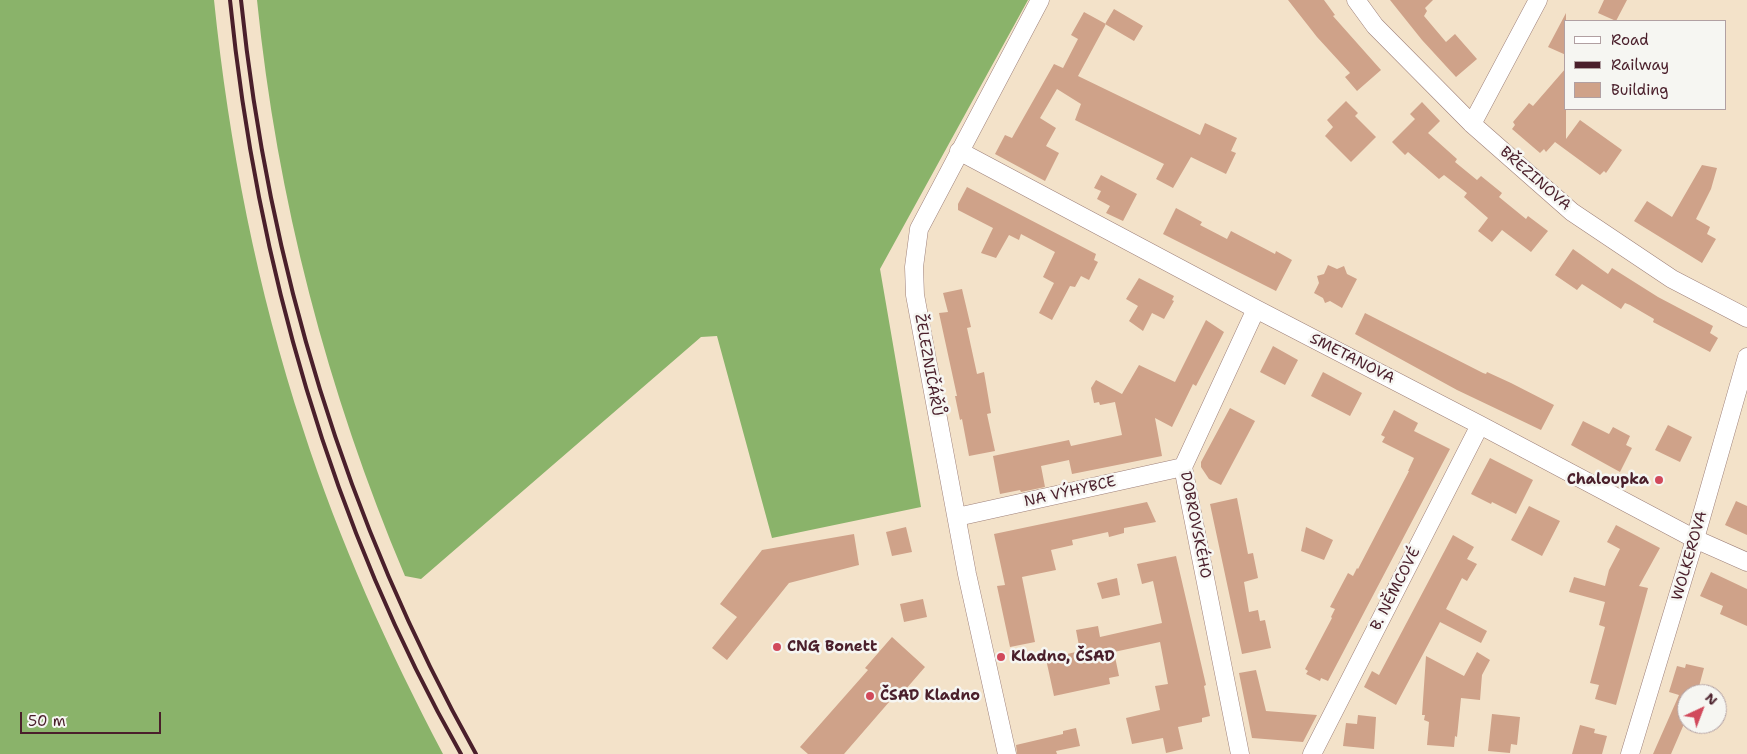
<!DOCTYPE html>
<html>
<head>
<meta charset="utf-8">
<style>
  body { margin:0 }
  #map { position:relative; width:1747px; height:754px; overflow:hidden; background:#f3e2c9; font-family:"Shantell Sans",sans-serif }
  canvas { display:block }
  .legend { position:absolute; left:1564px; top:20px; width:162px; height:90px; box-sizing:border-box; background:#f6f6f2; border:1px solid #b1a0a2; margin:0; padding:6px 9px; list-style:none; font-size:15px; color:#4a1f2b }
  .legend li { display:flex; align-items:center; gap:10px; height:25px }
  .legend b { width:25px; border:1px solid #b1a0a2 }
  .north { position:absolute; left:1677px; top:684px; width:50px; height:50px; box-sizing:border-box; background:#f6f6f2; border:1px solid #b1a0a2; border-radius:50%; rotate:43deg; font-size:14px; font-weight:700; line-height:20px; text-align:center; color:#4a1f2b }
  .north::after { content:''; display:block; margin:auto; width:18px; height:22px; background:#d1495b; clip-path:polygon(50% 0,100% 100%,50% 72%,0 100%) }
  .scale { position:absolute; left:20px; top:712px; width:141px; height:22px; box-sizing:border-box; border:2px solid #4a1f2b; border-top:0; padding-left:6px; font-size:15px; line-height:18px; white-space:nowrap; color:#4a1f2b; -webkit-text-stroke:4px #f6f6f2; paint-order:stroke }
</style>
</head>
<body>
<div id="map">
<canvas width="1747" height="754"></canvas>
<ul class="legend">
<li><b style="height:6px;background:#fff"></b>Road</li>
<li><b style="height:6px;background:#4a1f2b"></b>Railway</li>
<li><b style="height:14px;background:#cfa289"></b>Building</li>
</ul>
<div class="north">N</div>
<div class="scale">50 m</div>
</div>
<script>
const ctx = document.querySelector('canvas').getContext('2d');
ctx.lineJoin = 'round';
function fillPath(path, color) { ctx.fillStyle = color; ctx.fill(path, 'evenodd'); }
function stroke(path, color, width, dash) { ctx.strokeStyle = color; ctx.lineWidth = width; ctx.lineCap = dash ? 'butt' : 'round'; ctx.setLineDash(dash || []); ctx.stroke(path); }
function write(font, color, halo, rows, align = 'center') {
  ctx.font = font + ' "Shantell Sans",sans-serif'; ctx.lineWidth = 5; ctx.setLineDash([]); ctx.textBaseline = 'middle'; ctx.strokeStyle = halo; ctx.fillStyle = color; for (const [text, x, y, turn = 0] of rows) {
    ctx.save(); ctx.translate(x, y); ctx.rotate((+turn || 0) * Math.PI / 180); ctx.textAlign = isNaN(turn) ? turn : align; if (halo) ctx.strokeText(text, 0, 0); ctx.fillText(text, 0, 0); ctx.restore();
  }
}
fillPath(new Path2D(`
  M0 0H214C229 145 257 289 303 429 339 541 388 649 443 754H0Z
  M257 0H1028L880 269 921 507 772 538 717 336 701 337 421 579 405 576C327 391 277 199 257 0Z`), '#8ab36a');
fillPath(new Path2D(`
  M1288 0H1324L1335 15 1333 16 1381 70 1357 91 1345 77 1350 73 1317 37Z
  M1390 0H1433L1425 8 1427 11 1424 16 1446 42 1455 34 1477 59 1456 77 1422 40Z
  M1604 0H1627L1616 21 1598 13Z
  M1114 9 1143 26 1134 41 1105 24Z
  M1084 12 1106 24 1078 76 1200 135 1205 123 1237 138 1231 151 1236 153 1226 174 1191 157 1173 188 1156 179 1164 164 1075 120 1081 104 1057 89 1040 118 1056 128 1046 146 1059 153 1045 181 995 154 1005 135 1012 138 1054 64 1063 68 1078 39 1071 35Z
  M1566 13V55L1548 47Z
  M1566 68V139L1580 120 1622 150 1606 173 1604 171 1600 175 1555 142 1546 152 1544 149 1540 153 1512 129 1515 125 1513 122 1529 103 1533 106Z
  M1346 101 1358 113 1355 116 1376 137 1351 162 1325 136 1333 127 1327 120Z
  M1422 102 1440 121 1428 133 1457 159 1455 162 1477 180 1481 176 1502 193 1499 197 1526 219 1528 216 1548 231 1531 252 1502 230 1492 242 1478 231 1488 218 1464 197 1467 193 1444 175 1439 179 1408 152 1405 155 1392 142 1415 119 1410 114Z
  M1702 165 1717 168 1711 189 1696 219 1710 227 1707 234 1716 239 1702 263 1634 221 1647 201 1672 217Z
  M1101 175 1137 194 1123 221 1106 213 1110 206 1097 199 1101 191 1094 188Z
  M967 187 1096 254 1094 260 1098 262 1089 280 1081 276 1075 287 1070 286 1052 320 1039 313 1054 283 1043 277 1055 252 1021 234 1019 240 1009 235 996 258 981 253 993 228 958 210V204Z
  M1176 208 1202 222 1200 225 1227 239 1231 231 1275 254 1276 251 1292 260 1276 291 1163 234Z
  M1573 249 1608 274 1612 268 1658 297 1713 326 1710 333 1718 338 1710 352 1653 322 1654 319 1630 305 1625 303 1621 309 1582 284 1577 290 1555 275Z
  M1328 265 1337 269 1344 266 1347 274 1357 279 1342 308 1330 301 1325 303 1323 298 1314 293 1319 283 1317 276 1324 274Z
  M1139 278 1174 296 1172 300 1174 301 1164 319 1152 313 1143 331 1129 321 1138 306 1126 299Z
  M962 289 971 327 967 328 977 374 984 372 991 413 987 414 995 451 969 456 962 419 960 420 955 396H957L939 313 948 312 943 293Z
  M1365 313 1483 373 1486 374 1487 372 1511 383 1554 405 1541 430 1457 390 1355 334Z
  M1206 320 1224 332 1196 386 1193 384 1172 427 1155 418 1162 456 1072 474 1069 460 1041 466 1045 487 1021 492 1020 490 1000 494 993 456 1069 440 1071 446 1122 435 1115 402 1100 405 1099 402 1094 403 1091 388 1096 380 1122 394 1139 365 1175 382Z
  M1273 346 1298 360 1285 385 1260 372Z
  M1323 372 1362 393 1350 416 1311 396Z
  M1230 408 1255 421 1221 485 1209 479 1201 467V462Z
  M1394 410 1418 423 1414 431 1450 449 1328 681 1321 678 1320 681 1306 674 1308 671 1305 669 1332 618 1331 617 1335 609 1330 607 1348 573 1353 576 1357 568 1358 569 1409 471H1408L1414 458 1382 442 1385 437 1381 435Z
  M1583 421 1609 434 1613 427 1630 436 1626 445 1632 448 1620 472 1571 445Z
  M1668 425 1692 437 1680 462 1655 450Z
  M1490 458 1533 480 1516 514 1492 502 1491 504 1471 494Z
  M1237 498 1248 554 1253 553 1258 578 1244 582 1249 612 1258 610 1260 621 1265 620 1271 648 1242 654 1210 504Z
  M1736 501 1747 506V535L1725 525Z
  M1147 502 1156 522 1124 528V533L1109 537 1108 532 1072 540 1073 545 1051 550 1056 570 1022 577 1035 642 1010 647 997 586 1005 585 994 534Z
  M1529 506 1560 521 1542 556 1511 540Z
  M1616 525 1660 548 1639 586 1648 588 1616 705 1595 699 1599 685 1590 683 1605 627 1599 625 1605 602 1569 592 1574 577 1605 586 1609 570 1620 549 1607 542Z
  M906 527 912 552 892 556 886 532Z
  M1306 527 1333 540 1324 560 1301 551Z
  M854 534 859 565 789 583 727 660 712 648 737 617 720 604 762 550Z
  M1453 535 1474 547 1467 559 1477 564 1467 581 1462 578 1446 609 1487 631 1481 643 1440 622 1396 705 1364 687 1372 671 1379 675Z
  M1176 556 1206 685 1204 686 1210 716 1202 718V722L1178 727 1183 749 1166 753 1163 738 1132 744 1126 718 1160 710 1155 686 1168 684 1160 642 1114 652 1119 676 1109 678 1110 684 1054 696 1046 659 1080 651 1076 630 1098 626 1100 637 1162 623 1153 581 1142 584 1137 564Z
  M1711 572 1747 589V626L1720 614 1723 606 1700 596Z
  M1117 578 1120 595 1102 599 1097 583Z
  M923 599 927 617 904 622 900 604Z
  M892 637 925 667 899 697 896 694 844 754H808L800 747 868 670 865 668Z
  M1477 652 1490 660 1482 675 1480 700 1461 698 1457 737 1455 736 1454 747 1427 745 1429 722 1424 720 1425 715H1422L1426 656 1464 676Z
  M1686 664 1704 668 1697 694H1687V717L1671 754H1653L1679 695 1669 692 1677 666 1685 668Z
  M1256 670 1266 711 1317 715 1303 742 1252 738 1239 673Z
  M1492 714 1520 717 1517 745 1511 744 1510 753 1488 751Z
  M1358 715 1376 717 1374 749 1343 746 1346 723 1357 724Z
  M1580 725 1595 729 1594 733 1607 736 1602 754H1572Z
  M1076 728 1080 746 1056 751 1057 754H1017L1016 745 1063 734V731Z`), '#cfa289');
const minor = new Path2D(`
  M1356 0 1375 26 1472 124 1572 212 1672 279 1747 318
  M1472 124 1538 0
  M959 151 1256 309 1480 425 1695 539 1747 562
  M957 517 1183 467
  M1007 754 967 574 915 295 914 267 919 229 1040 0
  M1240 754 1183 467 1256 309
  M1312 754 1480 425
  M1630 754 1695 539 1747 357`);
stroke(minor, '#9e807a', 19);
stroke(minor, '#fff', 18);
stroke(new Path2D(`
  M230 0C256 260 331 526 461 754
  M241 0C268 264 346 522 476 754`), '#4a1f2b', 4);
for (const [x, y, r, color] of [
  [1659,480,5,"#d1495b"],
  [777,647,5,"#d1495b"],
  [1001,657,5,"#d1495b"],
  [870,696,5,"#d1495b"]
]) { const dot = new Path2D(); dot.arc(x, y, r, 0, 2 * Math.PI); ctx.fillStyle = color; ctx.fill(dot); stroke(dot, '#f6f6f2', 2); }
write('15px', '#4a1f2b', '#f6f6f2', [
  ["BŘEZINOVA",1535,179,41],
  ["SMETANOVA",1352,359,27],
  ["ŽELEZNIČÁŘŮ",928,365,80],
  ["NA VÝHYBCE",1070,492,-13],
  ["DOBROVSKÉHO",1195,525,79],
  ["WOLKEROVA",1690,556,-74],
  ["B. NĚMCOVÉ",1396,589,-63]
]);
write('bold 15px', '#4a1f2b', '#f6f6f2', [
  ["Chaloupka",1649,480,"right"],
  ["CNG Bonett",787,647],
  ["Kladno, ČSAD",1011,657],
  ["ČSAD Kladno",880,696]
], 'left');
</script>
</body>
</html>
